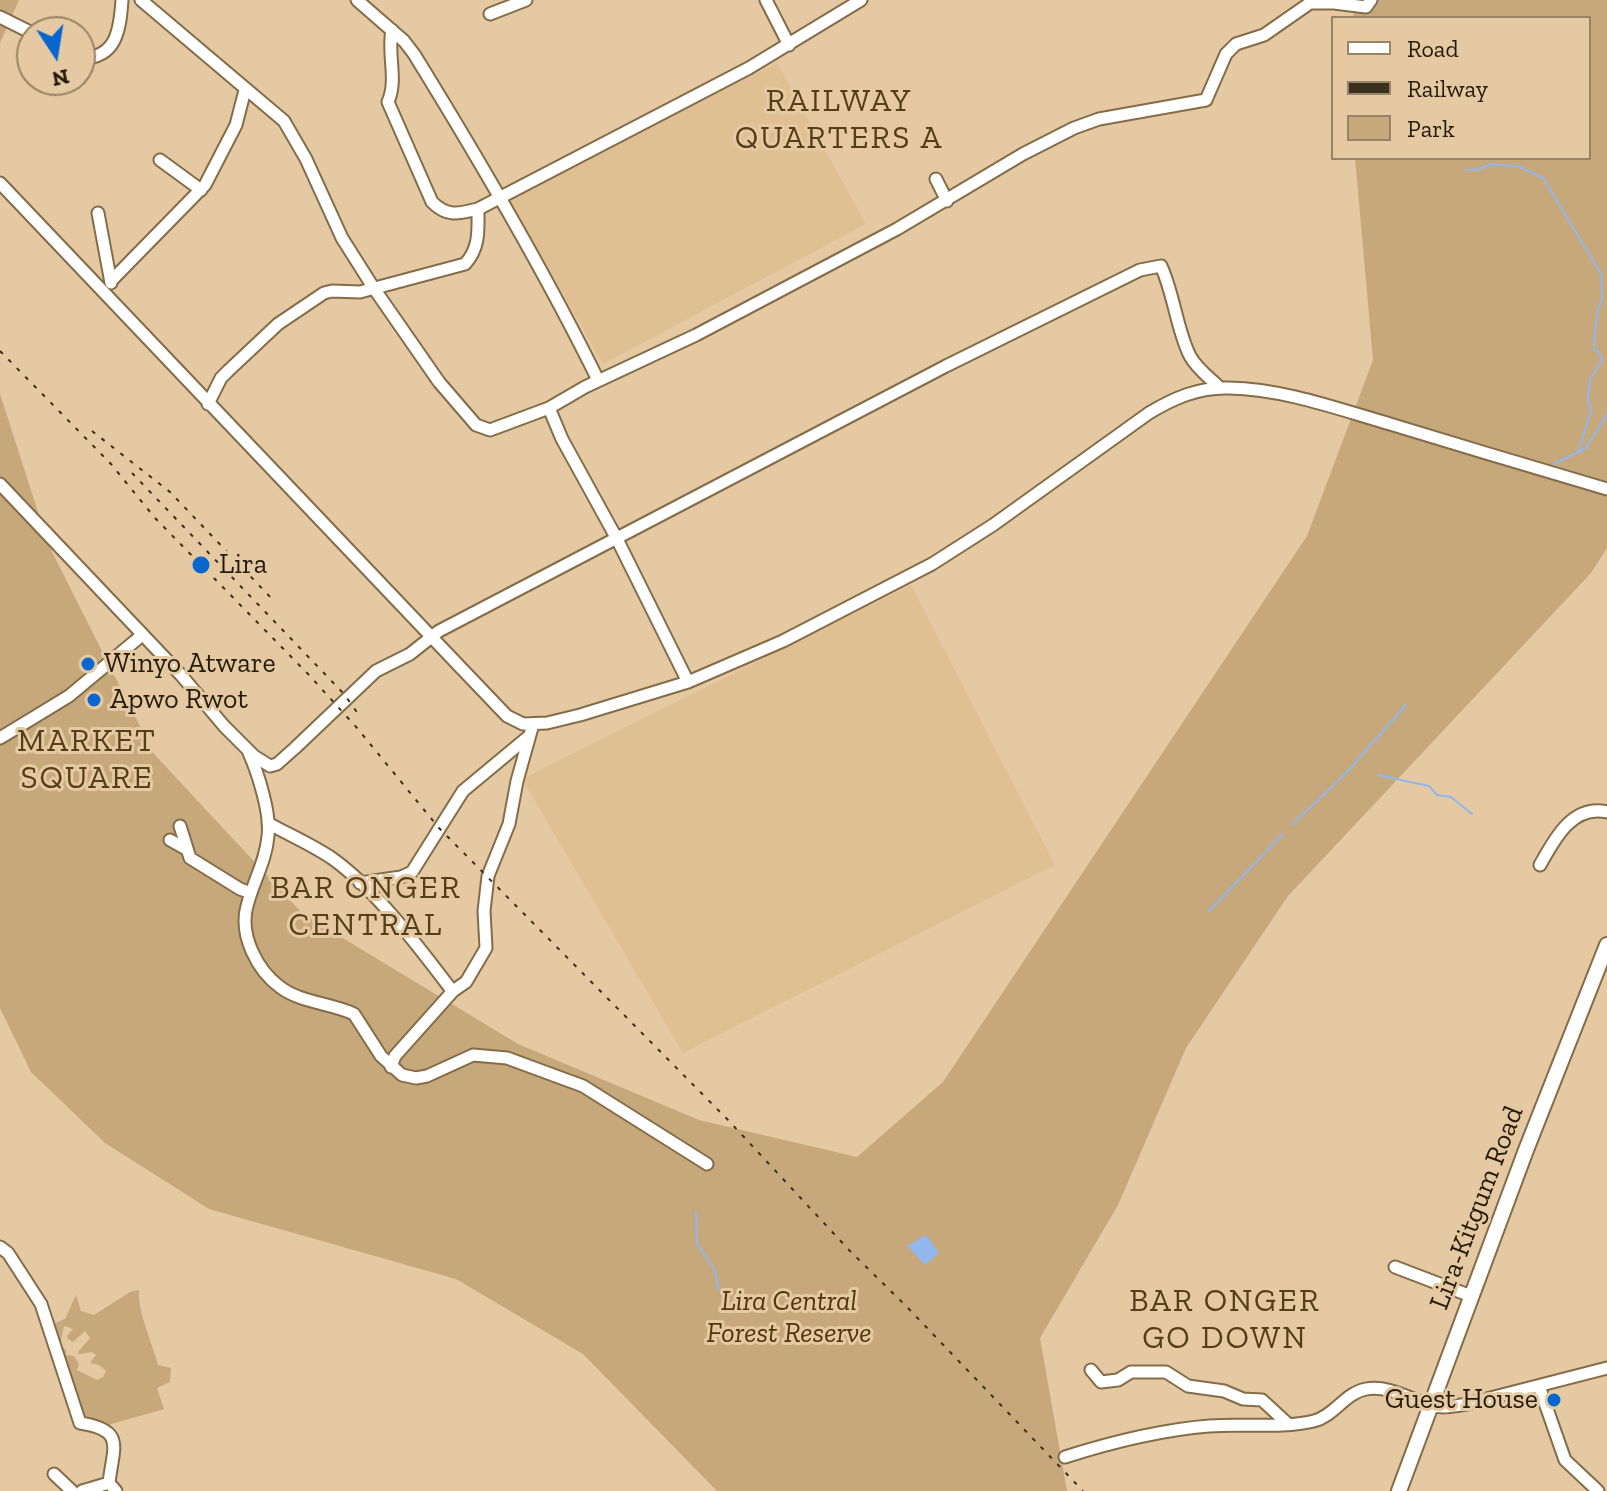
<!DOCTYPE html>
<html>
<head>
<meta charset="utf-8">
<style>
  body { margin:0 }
  #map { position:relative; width:1607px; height:1491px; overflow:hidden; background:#e5c9a2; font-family:"Zilla Slab",serif }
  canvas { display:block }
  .legend { position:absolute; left:1331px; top:16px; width:260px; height:144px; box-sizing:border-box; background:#e5c9a2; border:2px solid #988366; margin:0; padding:10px 14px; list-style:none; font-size:24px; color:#251b0b }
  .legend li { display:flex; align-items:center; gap:16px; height:40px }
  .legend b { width:40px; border:2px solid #988366 }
  .north { position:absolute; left:16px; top:16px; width:80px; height:80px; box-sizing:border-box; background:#e5c9a2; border:2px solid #988366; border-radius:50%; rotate:168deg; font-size:22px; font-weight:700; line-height:32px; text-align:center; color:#251b0b }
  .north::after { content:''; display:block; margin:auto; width:28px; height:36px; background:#0766cf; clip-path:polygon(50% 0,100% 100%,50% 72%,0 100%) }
</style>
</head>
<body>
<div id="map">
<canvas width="1607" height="1491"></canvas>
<ul class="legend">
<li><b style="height:10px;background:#fff"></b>Road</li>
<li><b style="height:10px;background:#3b2f1d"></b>Railway</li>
<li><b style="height:22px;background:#c7a87b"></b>Park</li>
</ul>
<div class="north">N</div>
</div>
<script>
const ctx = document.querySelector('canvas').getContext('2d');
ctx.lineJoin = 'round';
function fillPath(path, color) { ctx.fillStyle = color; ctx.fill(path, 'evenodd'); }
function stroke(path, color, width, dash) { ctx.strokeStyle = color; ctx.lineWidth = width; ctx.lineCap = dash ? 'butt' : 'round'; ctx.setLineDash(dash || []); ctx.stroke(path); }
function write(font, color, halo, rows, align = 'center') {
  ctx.font = font + ' "Zilla Slab",serif'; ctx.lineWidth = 6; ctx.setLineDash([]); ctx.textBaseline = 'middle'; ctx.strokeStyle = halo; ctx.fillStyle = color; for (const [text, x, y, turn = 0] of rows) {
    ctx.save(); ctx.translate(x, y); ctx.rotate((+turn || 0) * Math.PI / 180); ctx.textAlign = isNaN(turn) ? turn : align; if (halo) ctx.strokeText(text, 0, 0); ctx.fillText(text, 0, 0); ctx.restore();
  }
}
fillPath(new Path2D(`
  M777 63 866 224 603 364 508 198Z
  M911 585 1055 865 683 1053 522 779Z`), '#e0c092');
fillPath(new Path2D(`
  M0 0H19L0 43Z
  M1360 0H1607V548L1591 573 1288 896 1186 1048 1118 1205 1040 1338 1067 1491H717L583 1354 456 1279 209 1209 105 1143 31 1072 0 1008V394L49 546 154 754 303 914 518 1044 699 1120 857 1157 943 1082 1307 536 1373 360 1355 158H1589V18H1352Z
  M139 1290C137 1310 152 1343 158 1365L171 1368 170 1382 157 1388 164 1409 87 1431 50 1325 65 1319 76 1295 81 1311 94 1315 130 1292ZM64 1326 73 1329 67 1336 68 1339 73 1342 85 1331 90 1338 78 1352 79 1354 92 1352 96 1355 90 1363 99 1365 106 1371 103 1377 97 1380 77 1370 79 1364 74 1356 66 1355V1350L60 1345Z`), '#c7a87b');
fillPath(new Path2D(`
  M926 1235 939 1253 925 1265 907 1246Z`), '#92b7ec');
stroke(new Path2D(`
  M1466 170H1478L1490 164 1520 167 1543 178 1601 274 1602 299 1597 313 1594 344V350L1599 352 1602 360 1590 380 1588 400 1591 410 1578 453
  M1554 464 1586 448 1607 414
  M1378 775 1429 786 1437 795 1451 797 1472 814
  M1292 825 1347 772 1406 705
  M1208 912 1283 834
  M696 1212 697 1244 714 1269 719 1290`), '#92b7ec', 2);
const minor = new Path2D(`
  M141 0 284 121 306 159 342 238 373 287 439 382 476 425 490 430 549 408
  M357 0 404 41 414 54C480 161 543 268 598 380
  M766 0 789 45
  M490 14 526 0
  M0 17 32 33
  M392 30C387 55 398 79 388 102L432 202C447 217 458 214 478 209
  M80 58C117 59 120 29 122 0
  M160 160 201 190
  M936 179 947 201
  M0 183 463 670 507 716 523 724 547 723 580 715 688 682 783 641 932 564 993 525 1149 413C1174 398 1199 387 1229 388 1284 389 1338 409 1390 424 1462 446 1535 468 1607 489
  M98 213 111 283
  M112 280 205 185 236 125 245 90
  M208 404 221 378 228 371 278 324 324 293 332 291 360 292 465 264C480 248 478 230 478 209L749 68 861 0
  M0 484 181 675 224 726 254 756 270 766 277 764 295 748 376 671 410 654 439 631 946 366 1140 270 1161 266C1174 294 1177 331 1190 356 1197 369 1210 378 1220 388
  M688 682 617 539 562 439 549 408 585 387 696 335 897 229 1023 154 1074 128 1099 119 1206 100 1226 54 1236 44 1264 35 1310 3H1334L1366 7 1371 0
  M0 738 69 696 141 636
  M249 753C258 773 271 814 268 836 266 861 253 882 247 906 239 935 257 970 280 987 301 1003 331 1003 354 1014L381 1056 402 1075 416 1078 427 1076 473 1055 507 1058 583 1086 707 1164
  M268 823C289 835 313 845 333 859 376 890 418 946 450 988L453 991 466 982 486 948 484 911 488 876 509 824 517 781 533 724
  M180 826 190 858 240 889 251 893
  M170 840 186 849
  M1540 865C1554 840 1572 804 1607 812
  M360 883 401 877 412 872 463 791 528 737
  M391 1067 395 1056 453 991
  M0 1247 8 1253 41 1304 80 1423C126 1430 113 1447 109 1483L116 1491
  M1395 1267 1471 1296
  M1091 1370 1101 1382 1118 1380 1131 1372H1166L1188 1386 1224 1391 1243 1399 1262 1400 1288 1424
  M1539 1386 1565 1460 1598 1491
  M1065 1457C1112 1442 1160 1430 1209 1426 1244 1423 1280 1429 1314 1421 1334 1416 1345 1393 1366 1389 1389 1385 1409 1399 1430 1405 1442 1409 1455 1406 1467 1404L1607 1368
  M54 1474 72 1491
  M82 1491 109 1483`);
const major = new Path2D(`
  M1399 1491 1526 1150 1607 945`);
stroke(minor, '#856c48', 15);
stroke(major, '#856c48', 18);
stroke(minor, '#fff', 11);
stroke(major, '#fff', 14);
stroke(new Path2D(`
  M0 351 111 464 155 518 309 675 357 728 439 828 729 1121 850 1251 907 1307 1083 1491
  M92 431 170 492 273 600
  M132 473 344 694 361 718`), '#3b2f1d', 2, [4, 8]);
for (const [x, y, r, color] of [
  [201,565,10,"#0766cf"],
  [88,664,8,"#0766cf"],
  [94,700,8,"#0766cf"],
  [1554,1400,8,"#0766cf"]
]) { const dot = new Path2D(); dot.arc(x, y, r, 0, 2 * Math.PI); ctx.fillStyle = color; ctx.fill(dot); stroke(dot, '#e5c9a2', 3); }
write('28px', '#251b0b', '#e5c9a2', [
  ["Lira",219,565],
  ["Winyo Atware",104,664],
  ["Apwo Rwot",110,700],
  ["Guest House",1538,1400,"right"]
], 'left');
write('28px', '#251b0b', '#e5c9a2', [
  ["Lira-Kitgum Road",1477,1208,-69]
]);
write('italic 28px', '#503607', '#e5c9a2', [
  ["Lira Central",789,1302],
  ["Forest Reserve",789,1334]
]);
ctx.letterSpacing = '2px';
write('32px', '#553e1a', '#e5c9a2', [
  ["RAILWAY",839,102],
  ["QUARTERS A",839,139],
  ["MARKET",87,742],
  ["SQUARE",87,779],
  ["BAR ONGER",366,889],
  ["CENTRAL",366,926],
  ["BAR ONGER",1225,1302],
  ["GO DOWN",1225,1339]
]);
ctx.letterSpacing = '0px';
</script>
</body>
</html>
